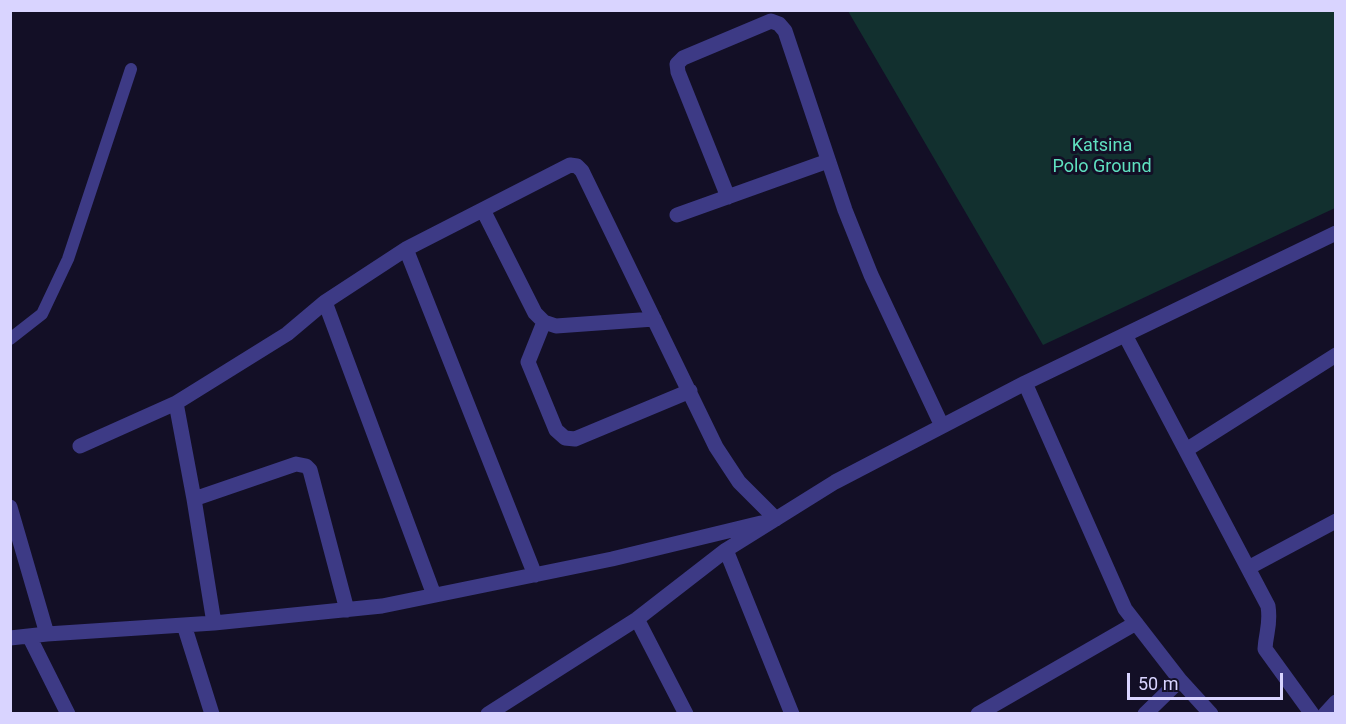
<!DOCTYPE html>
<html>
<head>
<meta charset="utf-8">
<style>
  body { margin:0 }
  #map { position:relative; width:1346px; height:724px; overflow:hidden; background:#130f26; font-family:Roboto,sans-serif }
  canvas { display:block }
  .frame { position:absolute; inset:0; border:12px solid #d9d4ff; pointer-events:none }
  .scale { position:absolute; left:1127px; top:673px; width:156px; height:27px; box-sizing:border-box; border:3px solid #d9d4ff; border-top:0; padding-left:8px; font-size:18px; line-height:21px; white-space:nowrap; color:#d9d4ff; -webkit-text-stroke:4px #130f26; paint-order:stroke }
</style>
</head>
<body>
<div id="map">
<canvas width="1346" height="724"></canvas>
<div class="frame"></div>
<div class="scale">50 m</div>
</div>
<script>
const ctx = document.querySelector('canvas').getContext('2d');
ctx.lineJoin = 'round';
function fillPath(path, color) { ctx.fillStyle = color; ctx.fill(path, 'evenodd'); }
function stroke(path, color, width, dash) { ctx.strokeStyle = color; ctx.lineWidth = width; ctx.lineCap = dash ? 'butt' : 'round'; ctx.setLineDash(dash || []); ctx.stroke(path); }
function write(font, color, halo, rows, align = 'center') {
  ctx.font = font + ' Roboto,sans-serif'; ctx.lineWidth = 6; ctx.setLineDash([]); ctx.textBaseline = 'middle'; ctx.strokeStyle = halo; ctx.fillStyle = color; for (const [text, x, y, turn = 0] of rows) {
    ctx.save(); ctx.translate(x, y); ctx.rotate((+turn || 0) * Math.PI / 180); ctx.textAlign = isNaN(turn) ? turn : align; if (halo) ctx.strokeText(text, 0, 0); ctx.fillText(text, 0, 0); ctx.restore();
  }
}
fillPath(new Path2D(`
  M848 11H1335V208L1043 345Z`), '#12302f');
stroke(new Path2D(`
  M10 339 42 314 68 259 131 69`), '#3d3a85', 12);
stroke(new Path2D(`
  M728 197 678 72 677 64 683 58 771 21 779 24 785 31 845 210 871 275 942 426
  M483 210 535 313 544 322 556 326 654 319
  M677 215 828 161
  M406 249 535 575
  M325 302 434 595
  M544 322 528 362 556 430 565 438 575 439 690 391
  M1125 335 1268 606C1271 625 1266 631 1265 649L1312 714
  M1025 383 1125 609 1180 680 1211 714
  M176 403 194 499 214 623
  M80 446 176 403 287 334 325 302 406 249 570 165 577 166 582 171 716 447 739 482 776 519
  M1186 450 1336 355
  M194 499 296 464 306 466 310 470 347 610
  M10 507 47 634
  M726 550 792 714
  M1248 568 1336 521
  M637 619 686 714
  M184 625 212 714
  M29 636 68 714
  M10 638 47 634 214 623 382 606 612 559 761 523
  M488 714 637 619 726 550 835 482 1025 383 1336 233
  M978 714 1136 623
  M1145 714 1180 680
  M1325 714 1336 702`), '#3d3a85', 15);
write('18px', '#5fe0c0', '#130f26', [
  ["Katsina",1102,146],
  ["Polo Ground",1102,167]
]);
</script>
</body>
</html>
